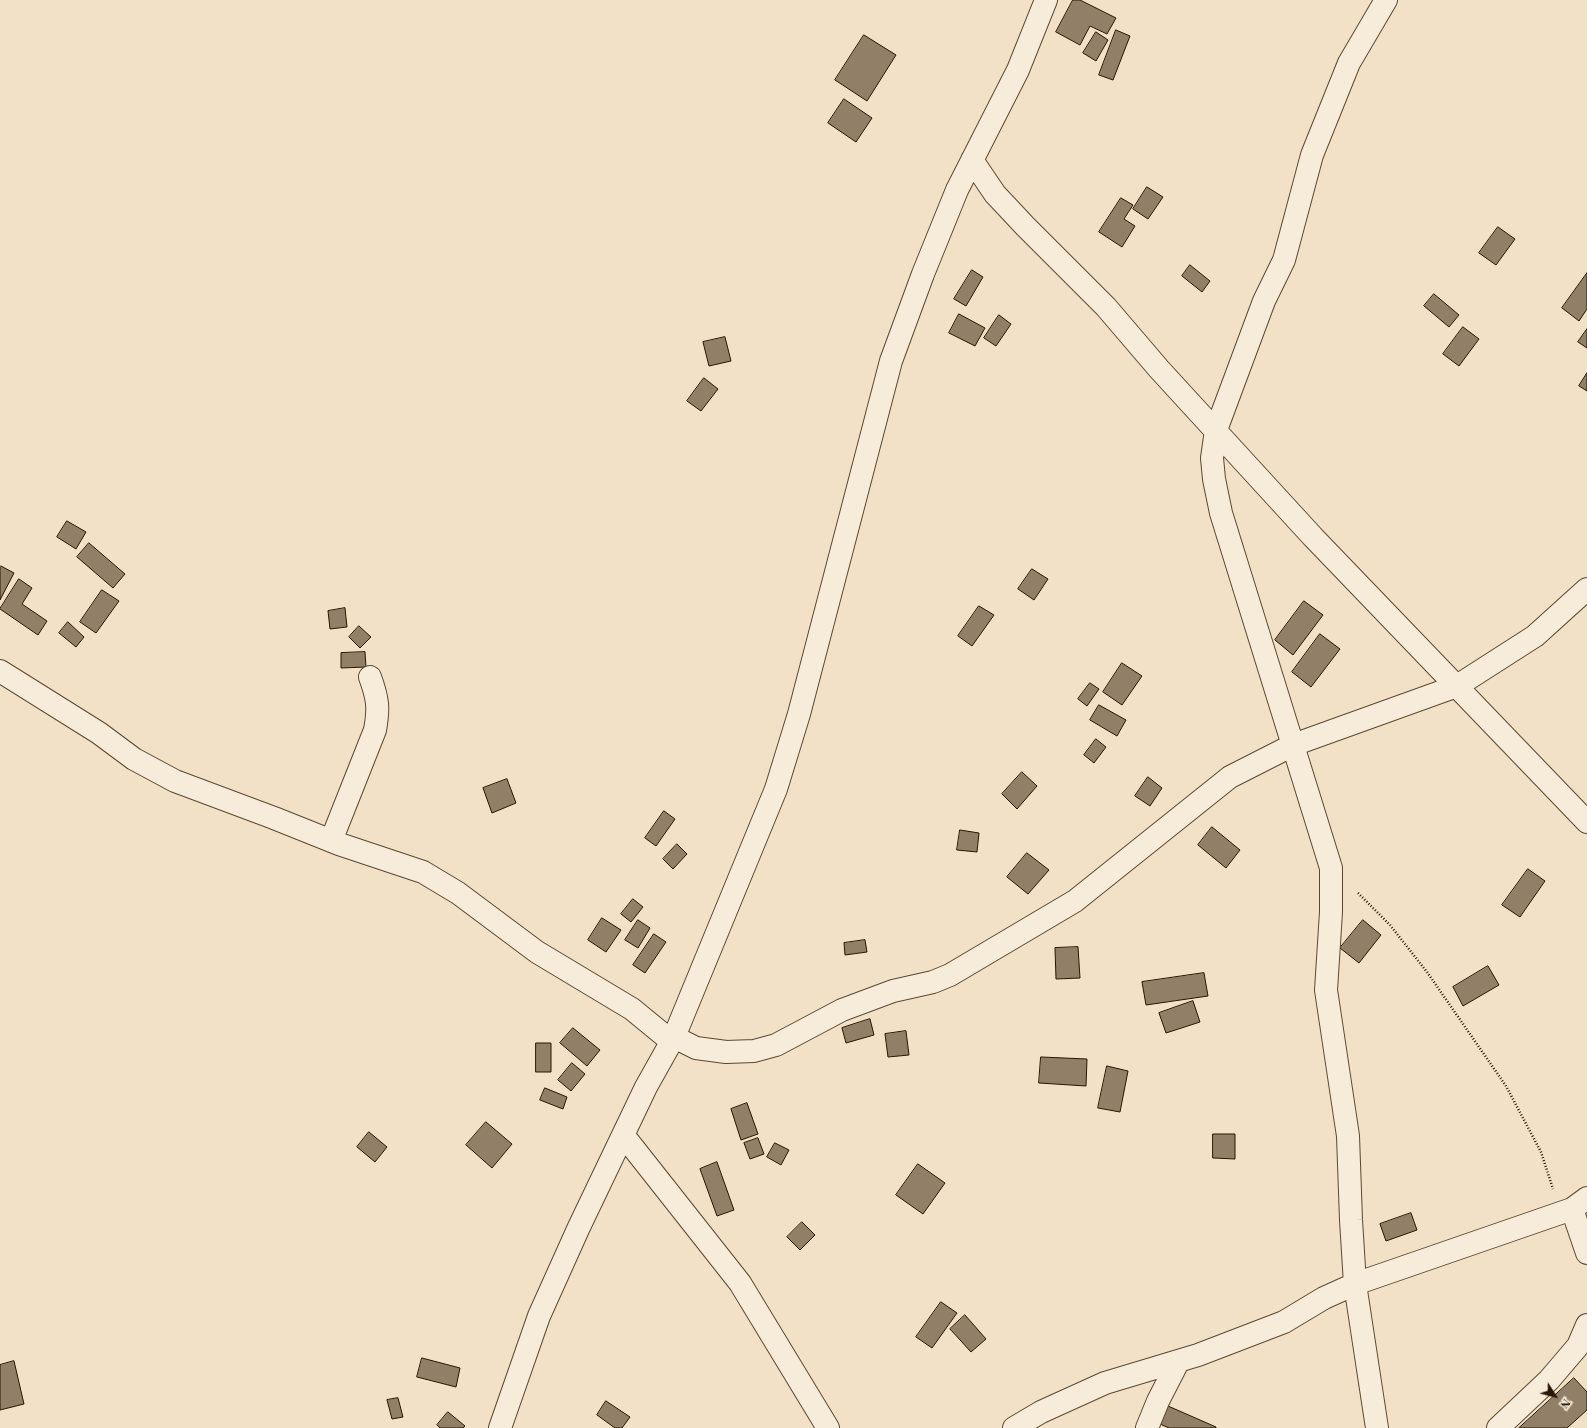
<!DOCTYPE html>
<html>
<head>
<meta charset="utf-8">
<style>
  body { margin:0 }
  #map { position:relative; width:1587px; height:1428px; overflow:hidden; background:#f2e1c6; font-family:"Libre Bodoni",serif }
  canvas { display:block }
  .north { position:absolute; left:1535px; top:1376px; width:40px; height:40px; -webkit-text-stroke:3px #f7ecda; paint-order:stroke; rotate:126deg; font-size:11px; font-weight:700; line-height:16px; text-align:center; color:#271601 }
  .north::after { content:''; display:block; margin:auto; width:14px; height:18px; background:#271601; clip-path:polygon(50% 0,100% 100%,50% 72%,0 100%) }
</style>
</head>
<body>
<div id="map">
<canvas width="1587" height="1428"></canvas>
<div class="north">N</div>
</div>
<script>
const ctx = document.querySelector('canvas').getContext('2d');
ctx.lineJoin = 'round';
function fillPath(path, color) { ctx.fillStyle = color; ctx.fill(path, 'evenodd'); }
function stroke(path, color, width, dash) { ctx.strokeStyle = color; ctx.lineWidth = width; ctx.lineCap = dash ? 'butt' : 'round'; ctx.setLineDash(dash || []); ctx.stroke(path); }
const building = new Path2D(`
  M1073 0H1080L1116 18 1107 34 1090 26 1080 45 1056 32Z
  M1116 30 1130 36 1113 80 1099 75Z
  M1096 32 1108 40 1096 61 1083 53Z
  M864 35 896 55 867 101 835 80Z
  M844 99 872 118 856 142 828 123Z
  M1147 187 1163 197 1148 219 1133 209Z
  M1121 198 1133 205 1124 219 1135 226 1122 247 1099 232Z
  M1498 227 1515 239 1496 265 1479 253Z
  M1190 265 1210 281 1202 292 1182 276Z
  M972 270 983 277 966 306 954 299Z
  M1587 273V309L1579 321 1562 308Z
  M1434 294 1459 315 1449 327 1424 306Z
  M959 314 985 328 975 346 949 333Z
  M999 315 1011 324 996 346 984 338Z
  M1463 327 1479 339 1459 366 1443 354Z
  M1587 329V348L1578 342Z
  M725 337 731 361 709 366 703 342Z
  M1587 373V391L1579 386Z
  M704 378 718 389 701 411 687 401Z
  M67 521 86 532 76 549 57 537Z
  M89 543 125 574 113 588 77 557Z
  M1 566 14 573 0 600V567Z
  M1032 569 1048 579 1034 600 1018 589Z
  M19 579 32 588 22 604 47 621 38 635 0 609Z
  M102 590 119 601 96 633 80 622Z
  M1304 601 1323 615 1293 655 1275 640Z
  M979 606 994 615 972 646 958 636Z
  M345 608 347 627 330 629 328 611Z
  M68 622 84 637 76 647 59 633Z
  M359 626 371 637 360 648 349 637Z
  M1320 634 1340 649 1311 687 1292 672Z
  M365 652 366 667 341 668V653Z
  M1122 663 1142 676 1122 705 1103 692Z
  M1090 683 1099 689 1087 706 1078 699Z
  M1099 705 1126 720 1117 736 1090 720Z
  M1096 739 1106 747 1094 763 1084 755Z
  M1022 772 1037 786 1017 809 1002 794Z
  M1148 777 1162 788 1150 806 1135 796Z
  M507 779 516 803 492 813 483 788Z
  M664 811 675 819 656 846 645 838Z
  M1212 827 1240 850 1226 868 1198 845Z
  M960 830 979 833 977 852 957 850Z
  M677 844 687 854 673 869 663 859Z
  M1027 853 1049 870 1028 894 1007 877Z
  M1528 869 1545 881 1520 917 1502 905Z
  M633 899 643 907 631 922 621 914Z
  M602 918 621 930 606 952 588 940Z
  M638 920 650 928 638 948 625 940Z
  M1363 920 1381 935 1359 963 1340 948Z
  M654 934 666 942 645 973 633 965Z
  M865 940 867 952 845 955 844 943Z
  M1078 947 1080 978 1056 979 1055 948Z
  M1488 966 1499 985 1463 1006 1453 987Z
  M1204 973 1208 996 1146 1005 1142 982Z
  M1193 1001 1200 1022 1166 1033 1159 1013Z
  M870 1019 874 1035 846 1043 842 1028Z
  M573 1028 600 1050 587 1066 560 1043Z
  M906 1031 909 1055 888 1057 885 1034Z
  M536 1043H551V1072H536Z
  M1041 1057 1087 1059 1086 1086 1039 1083Z
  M572 1063 585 1074 571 1091 558 1080Z
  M1107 1066 1128 1071 1120 1112 1098 1108Z
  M545 1088 567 1097 563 1109 540 1100Z
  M747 1103 758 1134 741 1140 731 1109Z
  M486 1122 512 1144 492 1168 466 1145Z
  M369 1132 387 1147 375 1162 357 1147Z
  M1213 1134H1235V1159L1213 1158Z
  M758 1138 764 1154 750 1159 744 1143Z
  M775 1143 789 1150 781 1165 767 1157Z
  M717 1162 734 1210 717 1216 700 1169Z
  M918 1164 945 1183 923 1214 896 1195Z
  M1411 1213 1417 1230 1386 1241 1380 1224Z
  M802 1222 815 1235 800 1250 787 1237Z
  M941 1302 957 1313 932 1348 916 1337Z
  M965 1315 986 1339 971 1352 950 1329Z
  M422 1358 460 1368 456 1387 417 1377Z
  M14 1361 24 1404 0 1410V1365Z
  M1574 1378 1587 1392V1410L1567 1428H1519Z
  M398 1398 403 1417 392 1419 387 1400Z
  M606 1401 630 1417 622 1428H615L597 1415Z
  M1168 1406 1216 1427V1428H1169L1160 1424Z
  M448 1412 465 1426 463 1428H440L437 1425Z`);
fillPath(building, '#918067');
stroke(building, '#271601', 1);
const minor = new Path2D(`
  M972 160 995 194 1025 226 1106 307 1159 369 1313 537 1587 822
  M0 671 99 733 134 759 175 781 274 818 339 844 423 872 458 893 537 952 632 1009 671 1041
  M331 841 375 730C379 708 378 699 370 677
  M674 1037 696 1048 726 1052 754 1051 776 1045 842 1010 893 991 933 982 950 975 1075 901 1230 777 1293 745 1457 686 1535 636 1587 589
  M624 1136 740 1283 828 1428
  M1572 1209 1587 1253
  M500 1428 539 1316 579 1227 646 1087 674 1037 776 789 799 714 891 361 923 274 957 190 1018 70 1046 0
  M1014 1428 1041 1412 1105 1383 1198 1355 1284 1322 1324 1298 1355 1284 1572 1209 1587 1198
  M1147 1428 1158 1401 1178 1362
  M1377 1428 1355 1284 1351 1220 1348 1136 1326 990 1331 912V868L1221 513 1214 479 1212 458 1216 430 1264 301 1284 260 1312 155 1349 63 1386 0
  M1498 1428 1549 1380 1578 1346 1587 1325`);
stroke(minor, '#5a4932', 24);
stroke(new Path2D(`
  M1358 893 1390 925 1427 972 1506 1086 1541 1152 1553 1189`), '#271601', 2.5, [1, 2]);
stroke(minor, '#f7ecda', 22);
</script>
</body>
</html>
